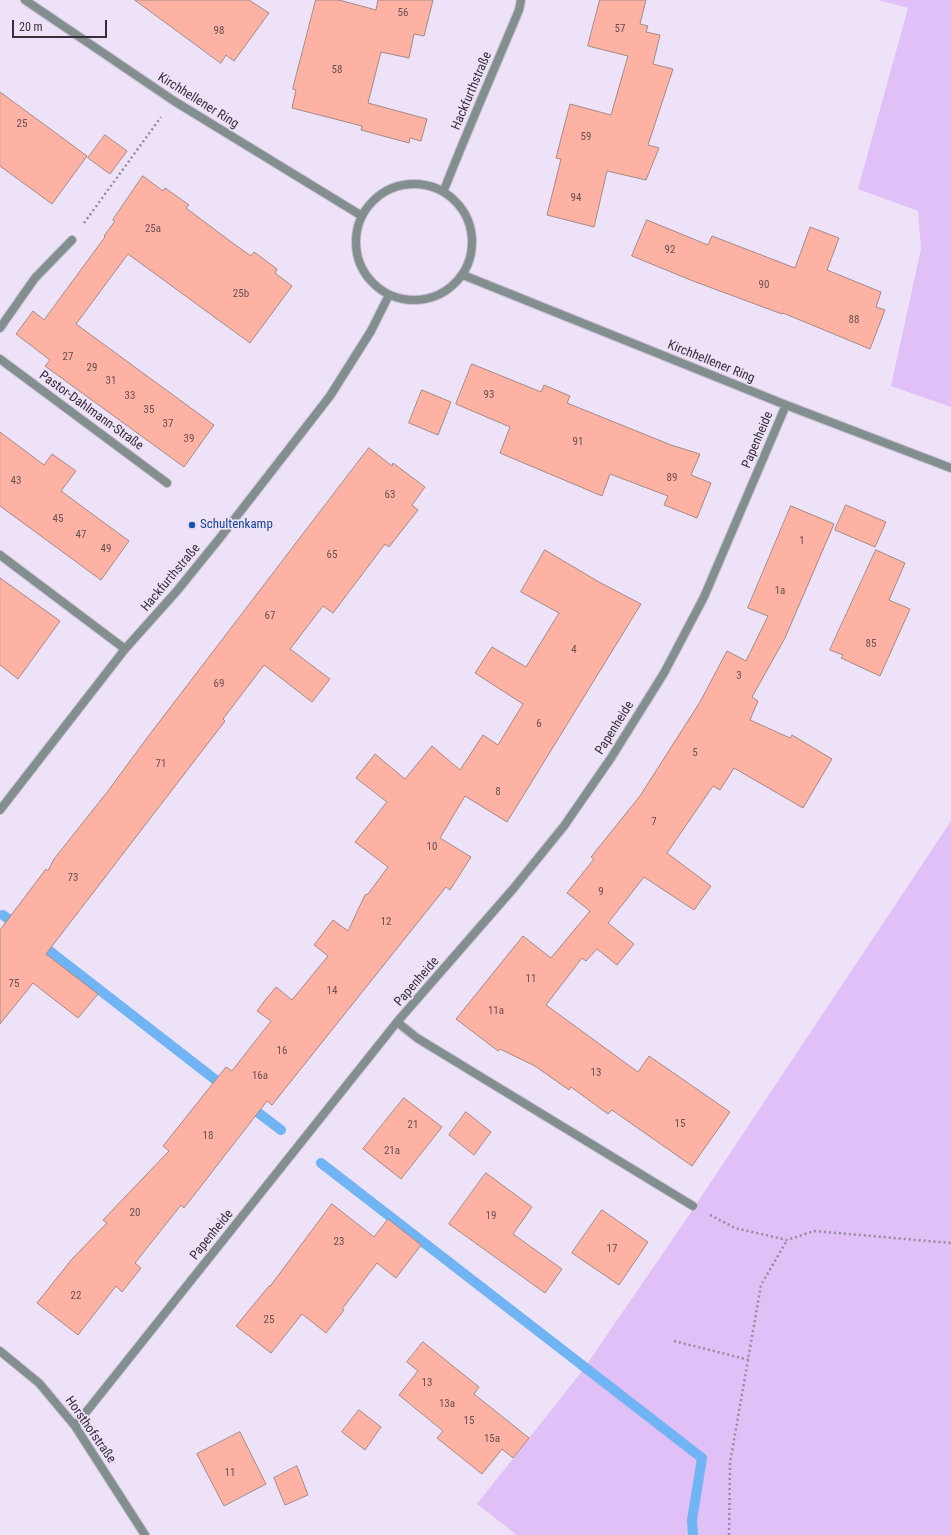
<!DOCTYPE html>
<html>
<head>
<meta charset="utf-8">
<style>
  body { margin:0 }
  #map { position:relative; width:951px; height:1535px; overflow:hidden; background:#eee2f8; font-family:"Roboto Condensed",sans-serif }
  canvas { display:block }
  .scale { position:absolute; left:12px; top:20px; width:95px; height:18px; box-sizing:border-box; border:2px solid #353038; border-top:0; padding-left:5px; font-size:12px; line-height:14px; white-space:nowrap; color:#353038; -webkit-text-stroke:3px #eee2f8; paint-order:stroke }
</style>
</head>
<body>
<div id="map">
<canvas width="951" height="1535"></canvas>
<div class="scale">20 m</div>
</div>
<script>
const ctx = document.querySelector('canvas').getContext('2d');
ctx.lineJoin = 'round';
function fillPath(path, color) { ctx.fillStyle = color; ctx.fill(path, 'evenodd'); }
function stroke(path, color, width, dash) { ctx.strokeStyle = color; ctx.lineWidth = width; ctx.lineCap = dash ? 'butt' : 'round'; ctx.setLineDash(dash || []); ctx.stroke(path); }
function write(font, color, halo, rows, align = 'center') {
  ctx.font = font + ' "Roboto Condensed",sans-serif'; ctx.lineWidth = 3.5; ctx.setLineDash([]); ctx.textBaseline = 'middle'; ctx.strokeStyle = halo; ctx.fillStyle = color; for (const [text, x, y, turn = 0] of rows) {
    ctx.save(); ctx.translate(x, y); ctx.rotate((+turn || 0) * Math.PI / 180); ctx.textAlign = isNaN(turn) ? turn : align; if (halo) ctx.strokeText(text, 0, 0); ctx.fillText(text, 0, 0); ctx.restore();
  }
}
fillPath(new Path2D(`
  M878 0H951V407L891 386 921 249 918 211 858 189 908 8Z
  M951 821V1535H517L477 1504 583 1370 685 1221Z`), '#e0c0f6');
stroke(new Path2D(`
  M3 915 19 927
  M38 942 226 1088
  M248 1105 281 1130
  M321 1163 702 1458 692 1520 693 1535`), '#71b4f3', 10);
const building = new Path2D(`
  M135 0H249L269 13 234 61 226 55 221 63Z
  M316 0H339L376 10 378 0H433L424 36 414 34 409 58 381 52 368 103 427 119 421 141 410 138 409 143 361 130 362 126 292 108 296 90 293 89Z
  M600 0H646L640 24 648 26 646 32 660 35 653 64 673 69 648 145 659 148 646 180 607 171 594 227 547 215 561 159 556 158 570 104 611 115 628 56 588 46Z
  M0 92 87 156 52 204 0 166Z
  M105 135 127 151 110 174 88 158Z
  M143 176 163 191 165 188 189 205 186 208 234 244 251 256 254 252 277 269 275 273 292 286 250 343 128 254 76 324 214 425 184 467 45 366 50 360 16 334 33 311 44 320 105 237 104 236 115 221 113 220Z
  M647 220 708 245 712 236 795 268 810 227 839 238 827 270 881 292 876 307 885 310 870 349 783 313 782 314 693 281 632 256Z
  M472 364 541 392 544 385 570 396 567 403 671 445 700 454 691 475 711 483 697 518 664 505 668 496 610 474 602 496 500 453 510 427 456 404Z
  M422 390 451 402 438 435 409 423Z
  M0 432 44 465 52 454 76 471 61 491 129 541 101 580 0 506Z
  M369 448 392 466 393 463 425 487 412 505 418 510 389 547 385 544 333 613 323 606 290 649 330 679 312 702 264 665 223 719 225 721 46 954 98 994 78 1018 33 983 0 1024V930L46 869 48 871 54 859 108 791 147 738Z
  M846 505 886 522 875 547 835 530Z
  M791 506 834 524 785 638 752 697 758 701 750 720 790 738 792 735 832 759 803 808 734 768 720 790 713 786 667 853 711 886 694 910 644 877 608 923 634 944 617 965 597 949 586 961 582 958 546 1005 638 1072 649 1056 730 1112 692 1166 612 1110 608 1114 571 1087 569 1090 535 1066 500 1049 498 1051 456 1019 523 936 551 958 590 911 567 893 594 859 591 857 640 796 700 702 727 651 746 661 768 616 748 608Z
  M545 550 599 582 641 604 507 822 465 796 440 838 471 857 450 890 446 887 272 1105 267 1101 184 1208 181 1205 135 1263 141 1268 122 1292 116 1286 78 1335 37 1303 72 1259 107 1223 103 1220 169 1151 163 1146 226 1067 232 1071 271 1021 257 1011 266 999 276 987 292 1000 328 956 314 945 333 920 348 931 365 895 368 894 388 867 355 842 387 802 356 778 375 754 405 779 432 746 460 770 483 735 498 745 523 704 475 673 492 647 526 667 559 613 521 592Z
  M876 550 905 563 889 600 910 609 880 676 841 658 843 655 830 650Z
  M0 578 60 621 18 679 0 665Z
  M404 1098 442 1127 401 1179 363 1149Z
  M466 1112 491 1132 474 1155 449 1135Z
  M486 1173 532 1207 513 1234 562 1269 545 1293 449 1224Z
  M332 1204 374 1237 388 1219 421 1245 396 1278 377 1263 342 1309 344 1310 326 1333 302 1314 271 1353 236 1326 269 1286H270Z
  M602 1210 648 1242 619 1285 572 1253Z
  M423 1342 479 1387 474 1394 529 1438 513 1458 502 1449 482 1474 437 1438 443 1431 399 1395 418 1371 407 1362Z
  M359 1410 381 1427 365 1450 342 1432Z
  M240 1432 266 1484 224 1506 197 1454Z
  M297 1466 308 1495 285 1505 274 1478Z`);
fillPath(building, '#feb2a4');
stroke(building, '#a38984', 1);
const minor = new Path2D(`
  M25 0 174 101 362 216
  M463 275 786 405 951 468
  M0 328 35 278 72 240
  M0 359 167 483
  M0 555 125 649
  M397 1022 417 1038 693 1206
  M0 1351 39 1383 75 1426 145 1535
  M75 1426 397 1022 513 889 564 826 611 758 664 673 704 597 786 405`);
const tertiary = new Path2D(`
  M356 242a58 58 0 1 1 116 0a58 58 0 1 1-116 0Z
  M444 190C468 129 494 70 519 10L521 0
  M0 810 125 649 176 592 219 539 330 396 371 331 389 295`);
stroke(minor, '#c9bed2', 10);
stroke(tertiary, '#c9bed2', 10);
stroke(new Path2D(`
  M84 223 161 117
  M710 1215 735 1228 787 1240 814 1231 951 1243
  M674 1341 749 1360
  M729 1535 730 1463 761 1285 787 1240`), '#958c9b', 2.5, [2, 3]);
stroke(minor, '#828f8e', 8);
stroke(tertiary, '#828f8e', 8);
for (const [x, y, r, color] of [
  [192,525,4,"#1a4fb4"]
]) { const dot = new Path2D(); dot.arc(x, y, r, 0, 2 * Math.PI); ctx.fillStyle = color; ctx.fill(dot); stroke(dot, '#eee2f8', 1.5); }
write('11px', '#675053', null, [
  ["56",403,13],
  ["57",620,29],
  ["98",219,31],
  ["58",337,70],
  ["25",22,124],
  ["59",586,137],
  ["94",576,198],
  ["25a",153,229],
  ["92",670,250],
  ["90",764,285],
  ["25b",241,294],
  ["88",854,320],
  ["27",68,357],
  ["29",92,368],
  ["31",111,381],
  ["93",489,395],
  ["33",130,396],
  ["35",149,410],
  ["37",168,424],
  ["39",189,439],
  ["91",578,442],
  ["89",672,478],
  ["43",16,481],
  ["63",390,495],
  ["45",58,519],
  ["47",81,535],
  ["1",802,541],
  ["49",106,549],
  ["65",332,555],
  ["1a",780,591],
  ["67",270,616],
  ["85",871,644],
  ["4",574,650],
  ["3",739,676],
  ["69",219,684],
  ["6",539,724],
  ["5",695,753],
  ["71",161,764],
  ["8",498,792],
  ["7",654,822],
  ["10",432,847],
  ["73",73,878],
  ["9",601,892],
  ["12",386,922],
  ["11",531,979],
  ["75",14,984],
  ["14",332,991],
  ["11a",496,1011],
  ["16",282,1051],
  ["13",596,1073],
  ["16a",260,1076],
  ["15",680,1124],
  ["21",413,1125],
  ["18",208,1136],
  ["21a",392,1151],
  ["20",135,1213],
  ["19",491,1216],
  ["23",339,1242],
  ["17",612,1249],
  ["22",76,1296],
  ["25",269,1320],
  ["13",427,1383],
  ["13a",447,1404],
  ["15",469,1421],
  ["15a",492,1439],
  ["11",230,1473]
]);
write('13px', '#353038', '#eee2f8', [
  ["Hackfurthstraße",472,91,-67],
  ["Kirchhellener Ring",198,101,32],
  ["Kirchhellener Ring",711,362,22],
  ["Pastor-Dahlmann-Straße",91,411,36],
  ["Papenheide",758,440,-67],
  ["Hackfurthstraße",171,578,-50],
  ["Papenheide",615,728,-58],
  ["Papenheide",417,982,-49],
  ["Papenheide",212,1235,-51],
  ["Horsthofstraße",90,1430,55]
]);
write('13px', '#164399', '#eee2f8', [
  ["Schultenkamp",200,525]
], 'left');
</script>
</body>
</html>
